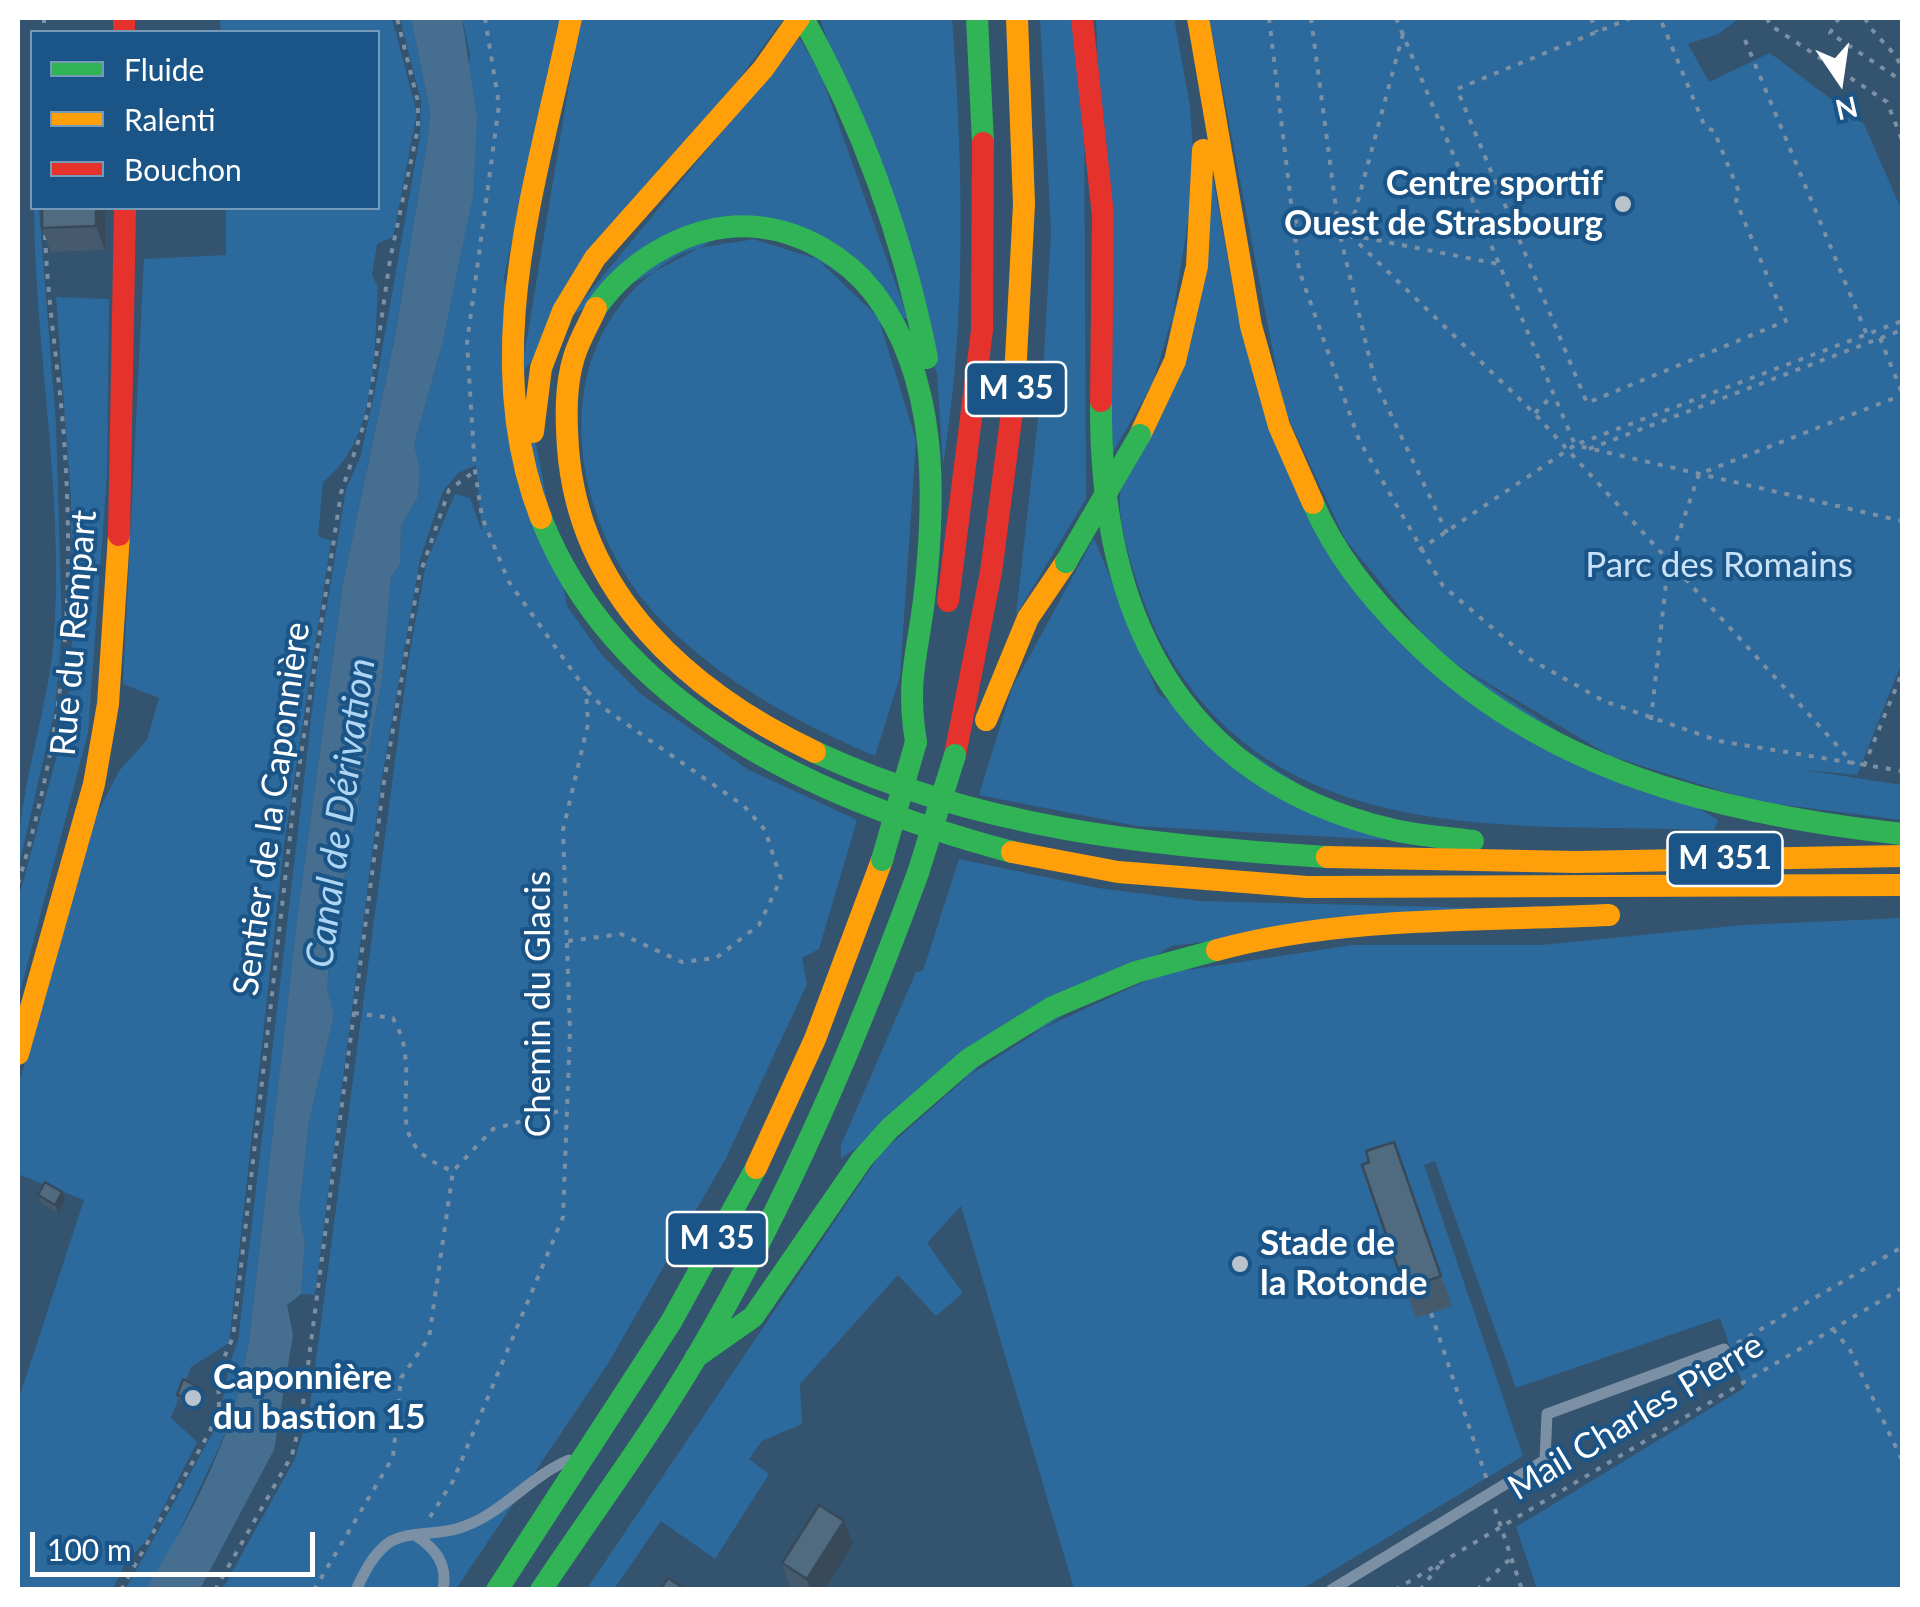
<!DOCTYPE html>
<html>
<head>
<meta charset="utf-8">
<style>
  body { margin:0 }
  #map { position:relative; width:1920px; height:1607px; overflow:hidden; background:#34536e; font-family:Lato,sans-serif }
  canvas { display:block }
  .frame { position:absolute; inset:0; border:20px solid #fff; pointer-events:none }
  .legend { position:absolute; left:30px; top:30px; width:350px; height:180px; box-sizing:border-box; background:#1b5587; border:2px solid #7699b7; margin:0; padding:12px 18px; list-style:none; font-size:30px; color:#fff }
  .legend li { display:flex; align-items:center; gap:20px; height:50px }
  .legend b { width:50px; border:2px solid #7699b7 }
  .north { position:absolute; left:1790px; top:30px; width:100px; height:100px; -webkit-text-stroke:8px #1b5587; paint-order:stroke; rotate:167deg; font-size:28px; font-weight:700; line-height:40px; text-align:center; color:#fff }
  .north::after { content:''; display:block; margin:auto; width:35px; height:45px; background:#fff; clip-path:polygon(50% 0,100% 100%,50% 72%,0 100%) }
  .scale { position:absolute; left:30px; top:1532px; width:285px; height:45px; box-sizing:border-box; border:5px solid #fff; border-top:0; padding-left:12px; font-size:30px; line-height:35px; white-space:nowrap; color:#fff; -webkit-text-stroke:8px #1b5587; paint-order:stroke }
</style>
</head>
<body>
<div id="map">
<canvas width="1920" height="1607"></canvas>
<div class="frame"></div>
<ul class="legend">
<li><b style="height:12px;background:#30b455"></b>Fluide</li>
<li><b style="height:12px;background:#ff9f0a"></b>Ralenti</li>
<li><b style="height:12px;background:#e5322d"></b>Bouchon</li>
</ul>
<div class="north">N</div>
<div class="scale">100 m</div>
</div>
<script>
const ctx = document.querySelector('canvas').getContext('2d');
ctx.lineJoin = 'round';
function fillPath(path, color) { ctx.fillStyle = color; ctx.fill(path, 'evenodd'); }
function stroke(path, color, width, dash) { ctx.strokeStyle = color; ctx.lineWidth = width; ctx.lineCap = dash ? 'butt' : 'round'; ctx.setLineDash(dash || []); ctx.stroke(path); }
function write(font, color, halo, rows, align = 'center') {
  ctx.font = font + ' Lato,sans-serif'; ctx.lineWidth = 8; ctx.setLineDash([]); ctx.textBaseline = 'middle'; ctx.strokeStyle = halo; ctx.fillStyle = color; for (const [text, x, y, turn = 0] of rows) {
    ctx.save(); ctx.translate(x, y); ctx.rotate((+turn || 0) * Math.PI / 180); ctx.textAlign = isNaN(turn) ? turn : align; if (halo) ctx.strokeText(text, 0, 0); ctx.fillText(text, 0, 0); ctx.restore();
  }
}
fillPath(new Path2D(`
  M220 18H392L417 113 393 237 377 244 372 275 378 287C374 351 378 440 323 482L318 536 331 541 284 845 229 1343 191 1367 171 1418 197 1442 148 1538 124 1565 113 1589 18 1590V1401L84 1200 18 1174V1087L95 818 119 771 147 740 159 698 123 684 144 259 226 255V208H378V32H221Z
  M400 18H411L430 111 428 137 395 335 343 583 298 911 249 1341 236 1405 221 1443 170 1551 145 1589 125 1590 215 1429C226 1400 224 1371 238 1342L318 660 346 489 360 458 374 395 420 136 421 101Z
  M462 18H561L504 277 567 606 602 655 641 694 747 769 857 820 819 949 802 958 807 984 726 1158 609 1362 456 1589 222 1590 295 1459 309 1413 408 663 426 563 455 494 470 498 482 532 476 465 458 473 443 491 420 559 381 783 315 1295 301 1294 305 1242 299 1213 309 1122 334 1015 327 989 330 952 382 680 391 578 400 564 401 526 418 497 420 469 414 445 441 349 470 54Z
  M580 18H784L521 375Z
  M820 18H952C963 166 967 317 943 465L937 374Z
  M1040 18H1074L1084 75 1086 499 1016 615 1043 375 1051 232Z
  M1096 18H1174L1190 106 1195 179 1165 362 1112 454Z
  M1209 18H1740L1718 34 1688 44 1709 82 1770 53 1864 124 1902 211V662L1857 775 1805 770 1902 785V820L1753 801 1582 747 1438 653 1345 539 1284 409Z
  M799 38 819 70 909 321 756 218 570 316Z
  M1213 178 1238 316 1375 616 1718 820 1714 830C1510 823 1272 851 1161 641 1145 611 1117 531 1120 497 1122 467 1139 432 1147 403 1169 328 1191 253 1213 178Z
  M34 208H39L56 424 62 629 55 709 18 870C17 785 52 705 55 621 62 483 35 345 34 208Z
  M753 239 817 259 878 317 916 440 900 677 875 756C798 723 724 683 664 623 564 522 539 334 679 255 698 245 731 244 753 239Z
  M56 297 109 299 107 475 88 733 18 1000V901L62 736 72 672 71 499Z
  M1094 538 1158 694 1386 840 1137 826 979 795 1012 688Z
  M959 859 1098 888 1200 901 1477 908 1171 946 841 1158V1145L916 972 923 971Z
  M1902 918V1589H1537L1516 1527 1744 1388 1720 1318 1516 1388 1435 1161 1424 1165 1523 1456 1302 1589H1074L961 1206 927 1243 963 1293 936 1316 898 1275 800 1384 802 1424 762 1441 749 1459 769 1474 715 1559 661 1521 614 1589 586 1590 881 1153 1000 1048 1161 974 1353 945H1541L1743 925Z`), '#2c6a9d');
fillPath(new Path2D(`
  M411 18H462L477 117 473 196 441 349 414 445 420 469 418 497 401 526 400 564 391 578 382 680 330 952 327 989 334 1015 309 1122 299 1213 305 1242 301 1294 287 1305 293 1335 274 1450 200 1589H145C181 1534 214 1471 234 1409 241 1387 244 1363 249 1341L298 911 343 583 395 336 428 137 430 111Z`), '#456e91');
stroke(new Path2D(`
  M44 18V32
  M1269 18 1299 270 1359 440 1443 586 1528 658 1604 701 1719 741 1902 771
  M1311 18 1339 231 1375 381 1447 533
  M1396 18 1575 445 1902 321
  M1591 18 1597 32
  M1631 18 1457 89 1587 403 1786 321 1736 201 1739 192 1714 131 1705 127 1660 18
  M1767 18 1770 25 1887 102 1902 140
  M1839 18 1830 33 1902 81
  M1865 18C1875 39 1894 47 1902 69
  M1403 34 1349 234 1535 414 1854 764
  M1745 40 1867 335
  M1293 221 1337 230
  M1351 235 1498 264
  M1880 338 1902 393
  M1535 413 1553 395
  M1589 449 1902 330
  M1419 550 1575 445 1902 521
  M1651 720 1668 565 1699 474 1902 395
  M1864 766 1902 673
  M18 884C65 727 75 601 64 438 59 370 47 301 45 232
  M568 941 621 934 682 962 716 958 759 925 781 879 765 830 744 806 605 709 586 690
  M354 1013 393 1018C397 1027 403 1037 404 1047 414 1104 383 1145 453 1171
  M1431 1313 1487 1480
  M1833 1329 1850 1350 1902 1460
  M1737 1343 1902 1247
  M1495 1509 1522 1590
  M430 1517 453 1481 563 1217 570 1031 563 830 588 724 586 690 509 582 482 517 475 471 467 343 499 105 485 18
  M121 1590 210 1431 219 1408 218 1372 233 1337 294 801 341 493 368 412 390 260 418 128V102L397 18
  M215 1590 292 1455 301 1419 384 782 419 577 449 490 475 471
  M314 1590 393 1457 401 1378 429 1338 453 1171 493 1129 566 1109
  M1395 1590 1902 1288
  M1420 1590 1442 1562
  M1477 1590 1510 1559`), '#7b90a4', 4, [5, 8]);
stroke(new Path2D(`
  M415 1535C436 1549 448 1564 443 1590
  M356 1590C364 1573 372 1556 387 1544 404 1531 435 1535 456 1529 500 1517 528 1477 569 1460
  M1331 1590 1545 1460 1547 1414 1724 1349`), '#7b90a4', 11);
stroke(new Path2D(`
  M803 18C863 126 903 237 927 358
  M977 18 983 143
  M596 308C632 257 695 221 758 227 803 232 846 257 874 293 939 379 936 497 924 600 917 657 906 682 916 742
  M1101 401C1099 608 1173 777 1390 829 1417 836 1445 837 1473 841
  M1313 503C1335 554 1372 600 1411 638 1543 771 1721 814 1902 834
  M541 518C617 712 824 802 1012 852
  M815 752C978 828 1149 846 1327 857
  M696 1357 753 1317 862 1159 890 1128 969 1059 1051 1008 1136 972 1217 950
  M497 1590 671 1322 756 1168
  M541 1590C593 1512 649 1437 697 1356 787 1203 857 1039 918 873`), '#30b455', 22);
stroke(new Path2D(`
  M1198 18 1251 326 1279 426 1313 503
  M596 308C589 324 579 340 574 357 565 386 566 418 568 448 579 595 689 692 815 752
  M1014 397 1024 204 1017 18
  M533 432 541 368 563 311 595 258 763 69 799 18
  M1140 435 1175 361 1197 266 1203 150
  M541 518C477 354 537 182 571 18
  M986 720 1028 618 1066 562
  M1012 852 1118 872 1307 887 1902 885
  M1327 857 1576 862 1902 856
  M1217 950C1342 916 1481 921 1609 915
  M18 1054 94 784 108 704 119 535
  M756 1168 815 1039 882 860`), '#ff9f0a', 22);
stroke(new Path2D(`
  M124 18V32
  M1082 18 1103 216 1101 401
  M119 535 125 208
  M948 601 982 330 983 143
  M955 755 991 572 1014 397`), '#e5322d', 22);
stroke(new Path2D(`
  M1066 562 1140 435
  M882 860 916 742
  M918 873 955 755`), '#30b455', 22);
fillPath(new Path2D(`
  M48 18H104V20H49Z
  M105 208V250L51 252 42 228Z
  M1394 1142 1452 1306 1416 1318 1362 1165 1369 1162Z
  M62 1192 65 1200 58 1213 41 1203 38 1195Z
  M177 1395 205 1397 198 1408 180 1403Z
  M853 1544 824 1590H795L790 1587 782 1563Z`), '#455b6d');
fillPath(new Path2D(`
  M96 208H105V250L96 226Z
  M62 1192 65 1200 58 1213 55 1205Z
  M202 1389 205 1397 198 1408 195 1400Z
  M844 1521 853 1544 824 1590H810L807 1579Z`), '#384a59');
const building = new Path2D(`
  M42 208H96V226L42 228Z
  M1394 1142 1441 1276 1405 1289 1362 1165 1369 1162 1366 1151Z
  M45 1182 62 1192 55 1205 38 1195Z
  M183 1379 202 1389 195 1400 177 1395Z
  M819 1505 844 1521 807 1579 782 1563Z
  M668 1578 686 1590H660Z`);
fillPath(building, '#506a7f');
stroke(building, '#384a59', 2.5);
for (const [x, y, r, color] of [
  [1623,204,10,"#b8c3cc"],
  [1240,1264,10,"#b8c3cc"],
  [193,1398,10,"#b8c3cc"]
]) { const dot = new Path2D(); dot.arc(x, y, r, 0, 2 * Math.PI); ctx.fillStyle = color; ctx.fill(dot); stroke(dot, '#1b5587', 4); }
for (const [x, y, w] of [
  [1016,389,100],
  [1725,859,115],
  [717,1239,100]
]) { const box = new Path2D(); box.roundRect(x - w / 2, y - 27, w, 54, 8); ctx.fillStyle = '#1b5587'; ctx.fill(box); stroke(box, '#fff', 2.5); }
write('bold 32px', '#fff', null, [
  ["M 35",1016,389],
  ["M 351",1725,859],
  ["M 35",717,1239]
]);
write('bold 35px', '#fff', '#1b5587', [
  ["Centre sportif",1603,184,"right"],
  ["Ouest de Strasbourg",1603,224,"right"],
  ["Stade de",1260,1244],
  ["la Rotonde",1260,1284],
  ["Caponnière",213,1378],
  ["du bastion 15",213,1418]
], 'left');
write('35px', '#c8e3f9', '#1b5587', [
  ["Parc des Romains",1719,566]
]);
write('35px', '#fff', '#1b5587', [
  ["Rue du Rempart",74,633,-85],
  ["Sentier de la Caponnière",272,809,-82],
  ["Chemin du Glacis",539,1004,-90],
  ["Mail Charles Pierre",1636,1417,-31]
]);
write('italic 38px', '#aed5f3', '#1b5587', [
  ["Canal de Dérivation",341,813,-82]
]);
</script>
</body>
</html>
